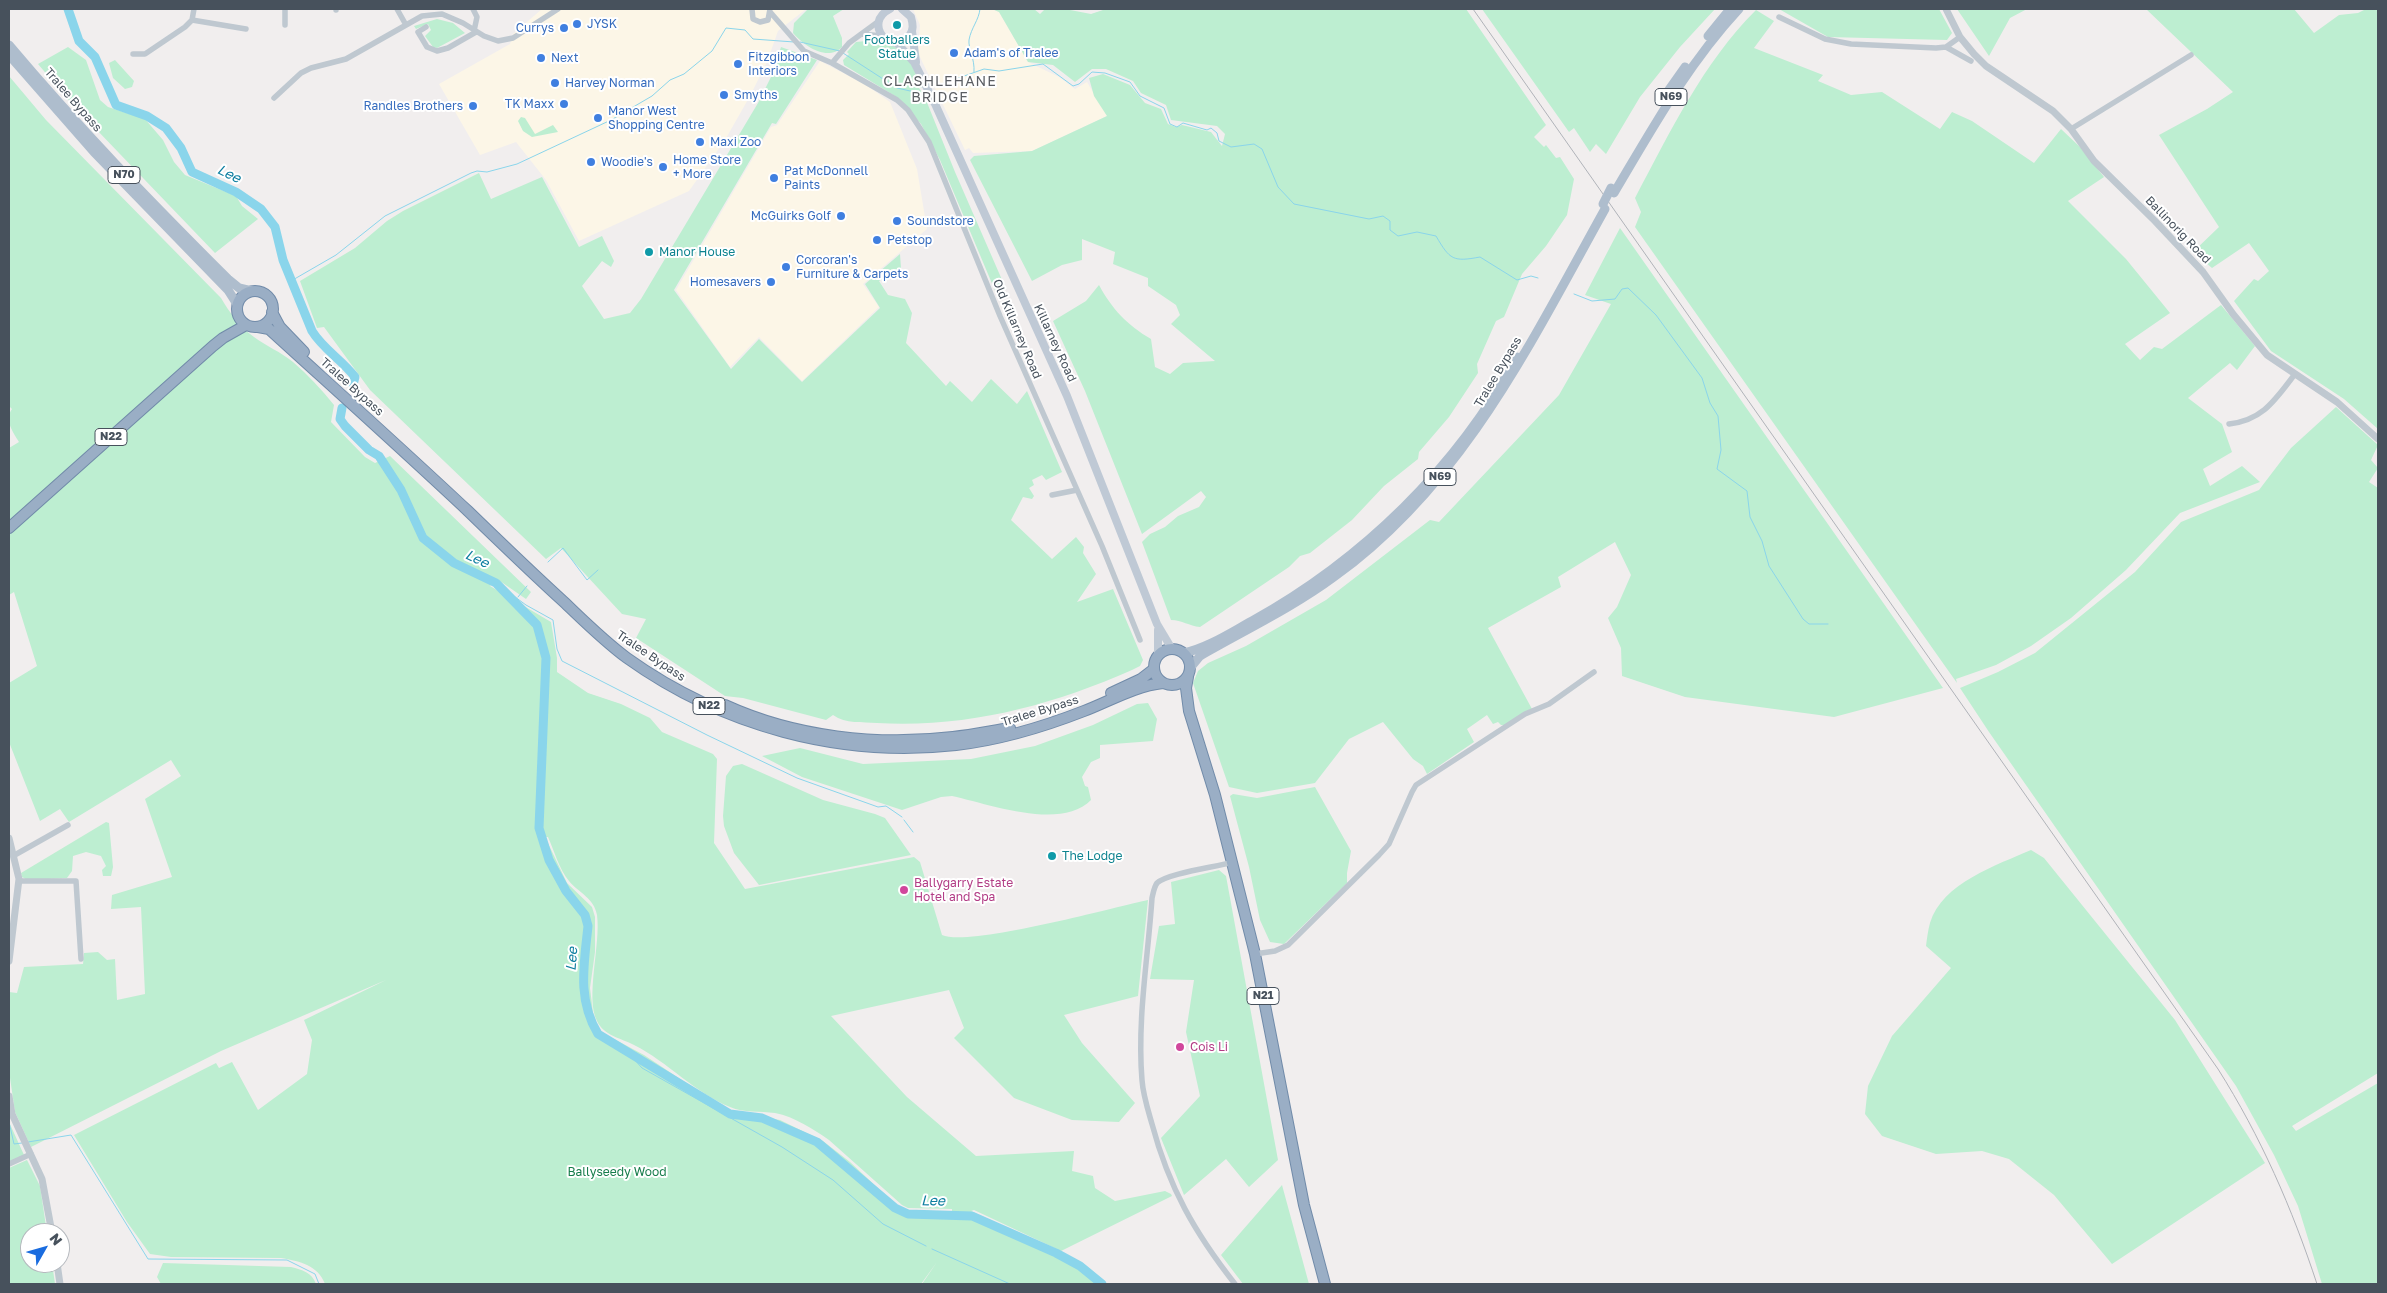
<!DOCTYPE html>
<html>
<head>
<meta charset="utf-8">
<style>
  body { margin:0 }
  #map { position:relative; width:2387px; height:1293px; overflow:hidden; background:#f1eeee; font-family:"Golos Text",sans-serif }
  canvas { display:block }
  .frame { position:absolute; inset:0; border:10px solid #47515c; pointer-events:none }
  .north { position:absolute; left:20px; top:1223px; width:50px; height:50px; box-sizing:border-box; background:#fff; border:1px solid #b5b9be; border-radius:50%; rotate:52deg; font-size:14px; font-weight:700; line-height:20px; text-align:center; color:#47515c }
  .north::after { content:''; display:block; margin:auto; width:18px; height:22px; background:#1a6cdf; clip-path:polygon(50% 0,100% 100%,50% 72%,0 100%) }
</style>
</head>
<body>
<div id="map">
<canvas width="2387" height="1293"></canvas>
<div class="frame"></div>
<div class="north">N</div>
</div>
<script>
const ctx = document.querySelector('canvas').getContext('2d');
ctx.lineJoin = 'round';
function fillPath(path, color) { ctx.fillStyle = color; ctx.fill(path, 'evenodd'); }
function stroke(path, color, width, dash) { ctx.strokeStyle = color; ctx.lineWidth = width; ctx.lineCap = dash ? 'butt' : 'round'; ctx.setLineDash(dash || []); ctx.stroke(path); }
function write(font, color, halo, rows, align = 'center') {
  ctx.font = font + ' "Golos Text",sans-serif'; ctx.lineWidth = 4; ctx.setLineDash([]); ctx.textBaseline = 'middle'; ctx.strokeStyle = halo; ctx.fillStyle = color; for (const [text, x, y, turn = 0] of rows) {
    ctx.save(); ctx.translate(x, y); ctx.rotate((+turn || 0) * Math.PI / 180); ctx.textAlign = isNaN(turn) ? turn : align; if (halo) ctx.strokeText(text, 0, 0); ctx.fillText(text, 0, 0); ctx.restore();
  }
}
fillPath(new Path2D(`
  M542 9H806L778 31 767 62 750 96 725 140 689 191 579 241 546 180 516 142 480 155 439 84 510 44 513 34Z
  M913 9H992L999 12 1028 62 1059 77 1075 89 1087 82 1107 116 1032 151 973 153 969 148 965 150 918 53 920 25Z
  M820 61 866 85 890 102 917 169 927 229 863 284 879 307 802 381 759 337 730 367 676 290 771 127 777 125Z`), '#fcf6e7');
fillPath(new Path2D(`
  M808 9H844L833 16 842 38V47C828 62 804 46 793 33L794 23Z
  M992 9H1034L1040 14 1045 9H1065L1091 14 1106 9H1466L1546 125 1534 137 1544 147 1546 145 1556 158 1560 157 1574 179 1567 215 1546 246 1522 274 1504 317 1496 321 1477 364 1478 373 1449 417 1419 452 1418 459 1384 486 1352 520 1310 553 1300 556 1289 567 1200 627C1189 626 1182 620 1171 620L1142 542 1150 534 1165 527 1178 516 1199 507 1206 497 1201 491 1142 534 1085 391 1053 321 1086 301 1099 285C1112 309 1127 325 1151 339L1155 367 1170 374 1183 363 1215 361 1171 324 1180 315 1176 305 1148 286V278L1113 264 1115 252 1082 239V260L1062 265 1032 281 970 160 974 156 1032 151 1107 116 1094 96 1089 78 1103 74 1130 85 1145 103 1161 109 1168 124 1176 127 1182 125 1211 132 1222 146 1225 134 1217 126 1171 120 1166 105 1141 93 1133 81 1106 69H1092L1075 82 1053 65 1028 62 999 12Z
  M1482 9H1715L1680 47 1640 97 1606 154 1596 144 1590 152 1574 128 1569 132Z
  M1779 9H1939L1952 33 1947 40 1828 37Z
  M1957 9H2027L2010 18 1989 56Z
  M2146 9H2294L2314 33 2339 15 2358 13 2366 9H2378V429L2344 399 2271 351 2234 301 2254 279 2258 281 2269 271 2249 243 2212 268 2193 252 2219 227 2159 135 2207 109 2233 92Z
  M1756 10 1774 21 1754 48 1823 75 1818 81 1851 95 1882 92 1940 129 1952 112 1972 121 2034 163 2061 129 2080 147 2104 177 2068 201 2126 259 2170 313 2125 344 2140 360 2154 347 2162 349 2221 305 2255 346 2237 370 2230 363 2188 398 2222 424 2232 452 2203 469 2210 486 2242 466 2260 482 2180 513 2126 570 2071 618 2031 646 1996 665 1956 679 1957 683 1635 227 1641 212 1635 198C1670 132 1703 63 1756 10Z
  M437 19 453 23 465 33 437 48 433 47 425 36 431 30 428 24 416 29 414 26Z
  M866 41C905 43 907 55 923 87L919 88 924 95 955 172 1006 289 996 293 940 160 921 124 895 96 844 65 843 60 849 54 847 52 856 42Z
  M68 47 86 60 100 100 108 107 145 119 163 140 174 162 185 175 236 196 242 206 258 219 215 253 71 103 38 64Z
  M781 47 817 60 776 124 772 123 674 290 731 369 759 339 802 382 880 308 865 284 900 254 901 268 879 281 888 295 905 299 912 313 906 343 946 386 950 381 972 402 991 379 1017 404 1027 391 1062 472 1046 480 1042 475 1032 480 1034 485 1029 488 1034 496 1032 499 1023 497 1011 520 1052 559 1076 537 1084 547 1083 553 1096 574 1077 602 1113 589 1143 660 1140 666 1132 670C1050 706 967 728 877 723 862 722 846 724 833 715L826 720 743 698 725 696 636 638 646 619 622 614 561 548 546 559 370 390 324 327 317 328 300 281 355 248 387 221 403 211 479 173 491 199 542 177 579 247 602 236 614 261 611 267 602 261 582 286 604 319 630 313 641 299 758 103 773 73Z
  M115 60 134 81 132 87 125 89 113 78 109 63Z
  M9 76 46 120 221 298C229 312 241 328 254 337 266 346 281 352 293 362 308 375 322 390 334 405L331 422 365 457 375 463 390 456 531 592 526 599 497 579 490 586 551 622 557 658V672L588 693 621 704 650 718 662 732 713 754 717 759 714 843 745 889 914 857 920 862 942 935C969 947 1111 908 1148 900L1138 996 1064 1015 1082 1043 1135 1103 1119 1122 1072 1120 1014 1098 954 1038 964 1028 949 990 831 1016 907 1097 976 1156 1074 1151 1072 1171 1093 1176 1095 1188 1115 1201 1165 1191 1171 1194 1172 1196 1061 1251 974 1210 971 1211 1075 1259 1106 1284H922L937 1262 921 1284H325C318 1265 299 1261 281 1258L171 1257 150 1254 127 1222 74 1135 216 1063 219 1068 232 1062 258 1110 307 1074 312 1040 304 1020 386 980 221 1051 31 1147 15 1112 9 1071V992L17 993 24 967 83 964 84 953 98 952 107 960 115 959 117 1000 145 994 141 907 111 909 112 895 172 877 145 799 181 776 171 760 69 822 60 809 40 821 9 742V683L37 666 14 592 9 595V448L19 442C13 432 4 420 12 409L9 406ZM545 837H548C554 850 559 869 569 881 579 893 594 898 597 915 601 944 585 998 597 1021 604 1036 621 1038 634 1045 668 1062 695 1093 730 1107 744 1113 760 1111 775 1113 795 1117 813 1129 829 1140L902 1205 908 1208 952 1209V1212L908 1210 897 1206 850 1162 823 1141 780 1120 730 1112 644 1055 601 1032 594 1021 590 988 595 952V917L592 907 567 883Z
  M521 117 525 118 535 134 553 125 558 132 532 137 523 131 518 121Z
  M1620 228 1943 688 1834 717 1685 697 1622 676 1621 648 1608 618 1617 607 1631 575 1615 542 1558 577 1561 587 1488 628 1532 709 1505 725H1501L1498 722 1493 724 1487 715 1467 729 1474 742 1427 774 1423 766 1413 759 1383 722 1349 739 1315 783 1257 793 1229 787 1193 683 1198 671 1208 663 1246 646 1326 600 1430 520 1439 522 1559 395 1611 304 1585 295Z
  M2336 407 2378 445 2371 460 2378 468 2369 482 2378 488V1073L2292 1126 2296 1131 2378 1083V1284H2322L2298 1206 2274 1155 2236 1086 1989 732 1960 688 1998 672 2035 653 2135 572 2181 522 2259 490 2291 448Z
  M1148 703 1157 719 1153 741 1100 745V758L1091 762 1082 777 1085 786 1088 787 1091 800C1061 831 989 804 952 796L941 797 902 810 802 777 762 756 800 748 863 764 971 759 1035 746 1093 725 1137 704Z
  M742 764 823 800 875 814 885 818 911 855 759 885 734 853 724 826 723 816 726 776 733 766Z
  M1315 787 1351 851 1347 873V883L1284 944 1270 942 1260 920 1249 867 1230 796 1233 794 1257 798Z
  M106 822 109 823 113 867 111 876H103L102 870 106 866 101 856 86 852 73 856 72 871 67 878 28 880 22 877 21 873Z
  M2031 850 2044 858 2175 1020 2265 1163 2112 1264 2054 1195 2009 1159 1982 1151 1936 1154 1882 1136 1865 1114 1868 1086 1892 1036 1951 968 1926 946C1927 938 1928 930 1930 923 1942 883 1997 865 2031 850Z
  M1219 870 1226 876 1278 1160 1249 1187 1226 1159 1184 1195 1161 1138 1200 1096 1186 1032 1194 980 1150 979 1159 926 1175 924 1171 882Z
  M9 1122 24 1155 9 1162Z
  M27 1160 40 1186 47 1233H30V1263H52L55 1284H9V1168Z
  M1282 1185 1309 1284H1243L1221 1255Z
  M163 1263 291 1267C302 1270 312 1272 316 1284H161L157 1277Z`), '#bdeed1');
stroke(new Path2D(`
  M800 42 840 51
  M843 53 897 88 919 93
  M974 72C975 59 968 48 969 40 971 28 979 20 980 9
  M936 86 984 69 999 71 1043 64 1073 86 1079 84 1092 72 1105 73 1130 82 1140 96 1164 108 1170 124 1177 127 1183 123 1207 130 1211 128 1217 133 1219 141 1231 147 1254 144 1262 149 1278 187 1294 204 1369 219 1383 216 1390 221V230L1398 236 1417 232 1436 236C1450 260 1453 262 1480 257L1517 280 1531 276 1538 278
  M291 281 336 255 385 216 471 173 477 171 487 172 517 164 611 120 652 96 670 80 684 74 712 51 726 28 745 30 753 39 794 42
  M1574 294 1592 301 1615 299 1622 289 1628 288 1656 315 1702 378 1710 403 1718 416 1721 450 1717 469 1747 491 1750 517 1762 541 1769 566 1803 619 1809 624H1828
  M548 562 563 548 587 580 598 570
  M496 583 526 605 553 620 557 649 562 661 707 735 797 778 878 807 886 806 902 817
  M518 597 527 586
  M904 820 913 832
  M624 1048 642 1068 782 1147 833 1180 883 1224 926 1246
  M9 1122 14 1144 22 1143
  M28 1142 71 1135 148 1259 287 1260 315 1274 319 1284
  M932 1249 1010 1284`), '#8ad5eb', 1);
stroke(new Path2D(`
  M68 9 79 41 95 57 116 105 147 116 166 128 181 148 192 172 236 192 261 209 275 227 283 260 312 331C323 349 342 360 355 377L353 385
  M342 408 340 419 345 426 369 450 379 456 401 490 423 538 454 563 496 583 537 625 546 658 539 828 549 860 566 891 585 915 588 926C584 965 577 999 598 1034L730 1114 762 1118 817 1142 895 1208 908 1214 972 1216 1056 1253 1080 1266 1102 1284`), '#8ad5eb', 9);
const trunk = new Path2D(`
  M237 309a18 18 0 1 1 36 0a18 18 0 1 1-36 0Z
  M272 312 280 327 304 352
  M258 327 269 329C336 390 403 450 468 511 500 542 531 572 564 602 584 621 604 641 627 658 722 726 840 758 956 745 1000 740 1043 727 1084 711 1110 701 1135 686 1163 683
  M9 528 213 346 223 338 246 325
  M1154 667a18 18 0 1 1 36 0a18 18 0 1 1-36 0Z
  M1188 677 1186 688 1189 711 1215 795 1255 954 1304 1205 1325 1284
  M1111 693 1141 679 1154 669
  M725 705C795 737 877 746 953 737 972 735 991 731 1010 728`);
stroke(trunk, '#718ba9', 12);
stroke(new Path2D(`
  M285 9V25
  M397 9 406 25
  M473 9 477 17 474 31
  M752 9 753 19 760 22 768 20 770 9
  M336 10V9
  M771 13 804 51 832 63 897 100 908 110 929 142 1000 316 1102 546 1140 640
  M1779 17 1825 39 1851 44 1936 48 1946 47 1960 37
  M192 20 246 29
  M426 27 418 32 427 47 437 51 448 48 476 32
  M862 34 882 36
  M1946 47 1971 61
  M133 54H145L185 27 192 20 194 9
  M832 63 849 43 879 21
  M274 98 301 73 311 68 346 59 422 16 442 14 463 23 484 36 498 41 513 38 558 9
  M2071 129 2191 55
  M2229 424C2263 420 2275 400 2295 374
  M1052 495 1077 490
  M13 856 68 825
  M1233 862C1217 867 1168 873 1157 883 1154 887 1153 894 1152 898 1148 958 1137 1020 1142 1080 1143 1095 1148 1110 1152 1124 1169 1188 1195 1233 1235 1284
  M19 881H76L81 959
  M1255 954 1275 951 1288 945 1379 855 1389 844 1412 792 1416 785 1525 714 1549 704 1594 672
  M9 1164 31 1154`), '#bfc8d0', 5.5);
stroke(new Path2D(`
  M1946 9 1960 37 1974 54 1986 66 2053 111 2071 129 2094 161 2155 221 2203 272 2233 314 2267 355 2337 402 2378 439
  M9 838 19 879 9 961
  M9 1096 12 1114 42 1179 52 1233
  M57 1263 60 1284`), '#bfc8d0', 7);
stroke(new Path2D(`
  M890 9C862 23 891 57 909 36 914 30 913 24 911 17L902 9
  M912 31 916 62
  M896 42 914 62 936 106 1067 396 1157 624 1172 649
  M1158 655V630`), '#bfc9d5', 8);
stroke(new Path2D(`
  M1708 36 1730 9
  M9 45C78 127 152 203 228 279L239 288 252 291
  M9 55 94 152 228 290 237 304
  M1668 91 1685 67
  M1614 193C1652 129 1688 64 1739 9
  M1184 653C1209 647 1230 633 1252 621 1362 560 1457 468 1517 357
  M1191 667 1200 656C1245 630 1292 608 1334 577 1463 484 1530 344 1605 209`), '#aebdcd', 9);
stroke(trunk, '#9aaec5', 10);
stroke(new Path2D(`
  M1473 9 2218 1069C2261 1137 2292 1208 2317 1284`), '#b0b3b9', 1);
stroke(new Path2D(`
  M1603 204 1611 188`), '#aebdcd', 9);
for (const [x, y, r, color] of [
  [577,24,5,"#3f7fe0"],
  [897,25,5,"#0f9aa8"],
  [564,28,5,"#3f7fe0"],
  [954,53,5,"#3f7fe0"],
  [541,58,5,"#3f7fe0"],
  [738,64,5,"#3f7fe0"],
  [555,83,5,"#3f7fe0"],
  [724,95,5,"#3f7fe0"],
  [564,104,5,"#3f7fe0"],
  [473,106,5,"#3f7fe0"],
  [598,118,5,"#3f7fe0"],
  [700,142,5,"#3f7fe0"],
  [591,162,5,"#3f7fe0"],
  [663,167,5,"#3f7fe0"],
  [774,178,5,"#3f7fe0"],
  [841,216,5,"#3f7fe0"],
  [897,221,5,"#3f7fe0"],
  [877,240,5,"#3f7fe0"],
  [649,252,5,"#0f9aa8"],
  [786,267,5,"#3f7fe0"],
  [771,282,5,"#3f7fe0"],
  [1052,856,5,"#0f9aa8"],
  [904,890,5,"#d1479c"],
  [1180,1047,5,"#d1479c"]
]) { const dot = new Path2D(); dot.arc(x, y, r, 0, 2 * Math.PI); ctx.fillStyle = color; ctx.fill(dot); stroke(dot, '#fff', 2); }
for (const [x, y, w] of [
  [1671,97,32],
  [124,175,32],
  [111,437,32],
  [1440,477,32],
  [709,706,32],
  [1263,996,32]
]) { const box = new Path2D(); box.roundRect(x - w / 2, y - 8.5, w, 17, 4); ctx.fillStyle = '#fff'; ctx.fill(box); stroke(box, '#47515c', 1); }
write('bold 11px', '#47515c', null, [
  ["N69",1671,97],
  ["N70",124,175],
  ["N22",111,437],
  ["N69",1440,477],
  ["N22",709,706],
  ["N21",1263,996]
]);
write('12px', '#366cbe', '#fff', [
  ["JYSK",587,24],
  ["Currys",554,28,"right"],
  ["Adam's of Tralee",964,53],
  ["Fitzgibbon",748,57],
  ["Interiors",748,71],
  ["Next",551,58],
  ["Harvey Norman",565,83],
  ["Smyths",734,95],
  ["TK Maxx",554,104,"right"],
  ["Randles Brothers",463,106,"right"],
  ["Manor West",608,111],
  ["Shopping Centre",608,125],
  ["Maxi Zoo",710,142],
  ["Home Store",673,160],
  ["+ More",673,174],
  ["Woodie's",601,162],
  ["Pat McDonnell",784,171],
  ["Paints",784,185],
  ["McGuirks Golf",831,216,"right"],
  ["Soundstore",907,221],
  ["Petstop",887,240],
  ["Corcoran's",796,260],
  ["Furniture & Carpets",796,274],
  ["Homesavers",761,282,"right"]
], 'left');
write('12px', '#0d838f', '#fff', [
  ["Footballers",897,40,"center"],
  ["Statue",897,54,"center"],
  ["Manor House",659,252],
  ["The Lodge",1062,856]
], 'left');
write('12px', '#47515c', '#fff', [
  ["Tralee Bypass",73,100,49],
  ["Ballinorig Road",2178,230,46],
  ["Old Killarney Road",1017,329,67],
  ["Killarney Road",1055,343,65],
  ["Tralee Bypass",1498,372,-59],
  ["Tralee Bypass",352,387,42],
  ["Tralee Bypass",651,656,34],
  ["Tralee Bypass",1040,711,-17]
]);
write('12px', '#b23c85', '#fff', [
  ["Ballygarry Estate",914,883],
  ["Hotel and Spa",914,897],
  ["Cois Li",1190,1047]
], 'left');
write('12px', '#177d4c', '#fff', [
  ["Ballyseedy Wood",617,1172]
]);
ctx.letterSpacing = '1px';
write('14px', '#5b5e63', '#fff', [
  ["CLASHLEHANE",940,82],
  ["BRIDGE",940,98]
]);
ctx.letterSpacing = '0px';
write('italic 14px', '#0d7ea0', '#fff', [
  ["Lee",229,174,26],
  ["Lee",477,559,25],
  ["Lee",572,959,-86],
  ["Lee",933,1201,1]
]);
</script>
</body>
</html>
